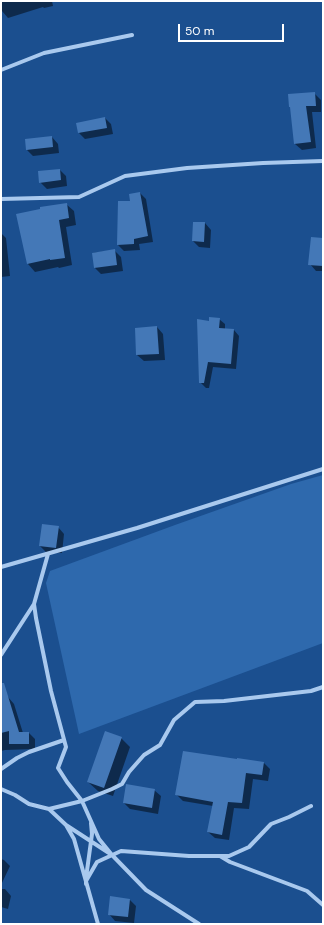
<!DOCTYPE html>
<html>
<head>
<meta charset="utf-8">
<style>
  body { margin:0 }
  #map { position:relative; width:324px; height:925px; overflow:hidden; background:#1b4f8f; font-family:"DM Sans",sans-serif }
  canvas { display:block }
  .frame { position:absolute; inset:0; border:2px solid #fff; pointer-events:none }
  .scale { position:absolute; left:178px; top:24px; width:106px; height:18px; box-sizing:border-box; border:2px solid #fff; border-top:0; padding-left:5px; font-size:12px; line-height:14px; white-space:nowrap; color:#fff; -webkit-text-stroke:3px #1b4f8f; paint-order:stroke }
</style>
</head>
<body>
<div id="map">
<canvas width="324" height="925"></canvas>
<div class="frame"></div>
<div class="scale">50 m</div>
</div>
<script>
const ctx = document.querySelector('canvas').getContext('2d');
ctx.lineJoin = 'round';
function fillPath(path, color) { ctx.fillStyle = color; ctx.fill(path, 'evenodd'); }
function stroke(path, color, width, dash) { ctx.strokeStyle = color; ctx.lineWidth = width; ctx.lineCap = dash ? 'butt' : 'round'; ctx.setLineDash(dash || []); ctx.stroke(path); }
fillPath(new Path2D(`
  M323 475V643L79 734 46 583 50 571 175 525 291 484Z`), '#2e69ad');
fillPath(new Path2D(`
  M1 1H52L53 6 44 8 43 7 8 18 2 11Z
  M314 93 321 100V112H312L316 148 302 150 295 144 291 108 290 107Z
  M105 118 111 124 113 134 85 139 79 133Z
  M52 137 58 144 59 153 33 156 27 150Z
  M60 170 66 176 67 186 47 189 40 182Z
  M140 193 146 199 153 242 139 244 140 250 124 251 118 245 119 202H131Z
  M66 204 74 211 76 225 66 227 72 265 59 268 58 267 35 272 28 264Z
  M205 223 211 230 210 248 199 247 193 241Z
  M1 233 6 238 10 276 1 277Z
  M323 239V271H316L310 264Z
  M114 250 121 257 123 271 101 274 95 268 93 253Z
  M219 319 225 324V330H234L239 336 236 369 213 367 209 388H206L200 382 210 322Z
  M157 327 163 334 165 360 144 361 137 355Z
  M58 527 64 534 62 553 46 552 40 546Z
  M8 697 14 704 23 733H29L35 739V749L5 750 1 751V699Z
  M121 738 130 747 113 796 98 791 88 782Z
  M264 763 270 769 268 781 253 779 249 809 234 808 229 840 215 838 208 832 213 806 183 801 177 795Z
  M154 790 161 796 158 814 130 809 124 803Z
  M1 859 4 860 10 866 1 885Z
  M1 889H5L11 896 8 909 1 907Z
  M111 897 130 900 136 906 134 923 115 921 109 914Z`), '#0007');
fillPath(new Path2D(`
  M315 92 316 106H306L311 142 294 144 290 107H289L288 94Z
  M105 117 107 128 78 133 76 123Z
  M52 136 53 147 26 150 25 139Z
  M60 169 61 180 39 183 38 171Z
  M140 192 148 236 134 239V244L117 245 118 201H130L129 194Z
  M67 203 69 218 59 220 65 258 50 260V259L27 264 16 214 40 209V207Z
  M193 222H205L204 242 192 241Z
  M311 237 323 238V266L308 265Z
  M115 249 117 265 94 268 92 253Z
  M209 317 220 318 219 328 234 329 231 364 208 362 204 383H199L197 319 209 321Z
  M157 326 159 354 136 355 135 328Z
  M42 524 59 526 56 548 39 546Z
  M1 683H4L19 732H29V744H9V731L1 733Z
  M105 731 122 737 104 788 87 782Z
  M183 751 237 759V758L264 762 262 775 246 773 242 803 228 802 222 835 207 832 213 802 175 795Z
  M126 784 155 789 152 808 123 803Z
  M110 896 130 899 128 917 108 915Z`), '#4478b7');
stroke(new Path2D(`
  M1 70 44 53 132 35
  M1 199 79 197 125 176 187 168 263 163 323 161
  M1 567 137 528 323 469
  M34 604 48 554
  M1 655 34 604 36 618 51 691 66 747 58 768 67 782 82 801 99 839 112 855
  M1 769 17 758 29 752 64 740
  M1 789 15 795 29 804 49 809 82 801 112 789 122 784 129 772 144 755 160 745 174 720 195 702 224 701 311 691 323 687
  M49 809 66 825 74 839 98 924
  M66 825 112 855 146 890 199 924
  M220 856 230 862 307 891 323 905
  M86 878 92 834 91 823
  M86 884V881L97 862 121 851 189 856H229L249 847 271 824 289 817 311 806`), '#a9c9ee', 4);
</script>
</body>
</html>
